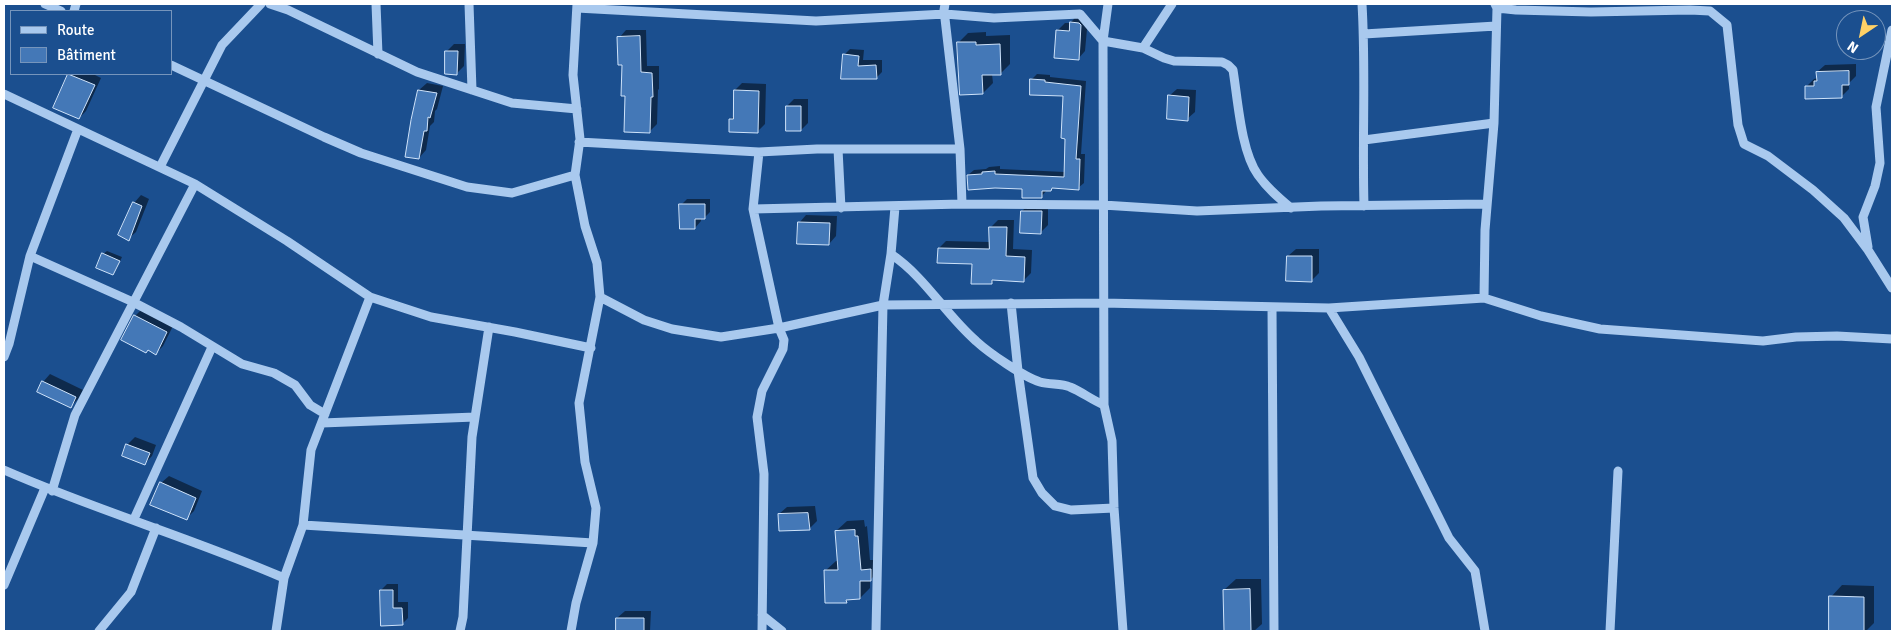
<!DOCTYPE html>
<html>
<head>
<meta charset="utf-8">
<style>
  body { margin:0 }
  #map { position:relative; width:1896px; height:635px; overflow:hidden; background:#1b4f8f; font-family:Signika,sans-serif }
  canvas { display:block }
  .frame { position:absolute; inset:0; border:5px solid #fff; pointer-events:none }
  .legend { position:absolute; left:10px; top:10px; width:162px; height:65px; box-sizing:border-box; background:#1b4f8f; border:1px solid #7695bc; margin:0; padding:6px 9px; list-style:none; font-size:15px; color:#fff }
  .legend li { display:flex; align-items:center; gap:10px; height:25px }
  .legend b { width:25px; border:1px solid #7695bc }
  .north { position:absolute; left:1836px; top:10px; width:50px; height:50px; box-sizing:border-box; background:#1b4f8f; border:1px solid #7695bc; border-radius:50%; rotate:214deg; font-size:14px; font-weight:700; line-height:20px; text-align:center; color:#fff }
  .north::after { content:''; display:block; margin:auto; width:18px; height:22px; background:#ffd166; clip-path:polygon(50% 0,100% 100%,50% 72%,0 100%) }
</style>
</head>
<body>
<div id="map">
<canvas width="1896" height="635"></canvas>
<div class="frame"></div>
<ul class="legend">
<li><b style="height:6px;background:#a9c9ee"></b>Route</li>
<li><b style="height:14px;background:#4478b7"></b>Bâtiment</li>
</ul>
<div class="north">N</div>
</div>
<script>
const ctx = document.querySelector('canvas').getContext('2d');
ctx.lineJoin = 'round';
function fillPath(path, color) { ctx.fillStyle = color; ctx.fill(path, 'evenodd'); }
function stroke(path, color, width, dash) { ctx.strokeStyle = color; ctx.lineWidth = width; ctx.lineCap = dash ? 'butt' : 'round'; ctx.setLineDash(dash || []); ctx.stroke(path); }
fillPath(new Path2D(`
  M958 4H986L985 5Z
  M1078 15 1088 18 1085 51 1078 59 1056 57 1058 30 1065 23H1070Z
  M626 30H646L647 66H659V89L658 90 657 124 650 131 626 95 619 38Z
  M986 32V36L1010 35V64L1000 74H992L993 83 983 93 958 43 968 33Z
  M454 44H465L464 66 457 73 447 51Z
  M850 49 864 50 863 60H882V72L876 78H842L844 55Z
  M1856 64V76L1849 83V89L1841 97 1806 87 1814 79 1818 78 1817 72 1825 65Z
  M70 74H93L101 78 86 111 79 118 55 107Z
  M1037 74 1050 75V77L1086 81 1081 154H1085L1084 183 1078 188 1053 187 1051 190H1047L1041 197 1023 188 968 175 974 170 986 169 989 167 1000 166V169L1065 172V95L1031 80Z
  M427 83 443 86 437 109 435 111 434 122 430 126 426 150 419 158 412 120 419 90Z
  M742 83 766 84 765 124 758 131 730 120 734 116 735 90Z
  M1177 89 1196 90 1195 112 1187 119 1169 96Z
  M794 99H808V123L801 130 787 106Z
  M141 195 149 199 136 232 128 239 134 203Z
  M687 199H710V212L704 218H701V221L695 228 681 205Z
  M1030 204H1048V225L1041 232 1022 211Z
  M806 215 837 216 836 236 829 244 799 223Z
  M998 220H1014L1013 249 1032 250 1031 273 1024 280 995 279 991 283 973 263 939 248 946 241 990 242 991 227Z
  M1296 249H1319V273L1312 280 1288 256Z
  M107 251 122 257 116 270 113 274 103 254Z
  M142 309 174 324 163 346 156 353 135 316Z
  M50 374 83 390 78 399 71 406 43 382Z
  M135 437 156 445 152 456 145 463 127 445Z
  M169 476 202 491 194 511 186 519 161 483Z
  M815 506 817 521 809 529 779 514 787 507Z
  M864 520 865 527 867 526 870 560H881V569L870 580V588L860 598 849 599 846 601 825 571 836 561H839L836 531 847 521Z
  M1236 579H1261L1262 624 1254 631H1225L1224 590Z
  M387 584H398V602H408V618L402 624 381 590Z
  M1842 585 1874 586V623L1866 631H1830L1831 597Z
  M625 611H651L650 631H617V618Z`), '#0007');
const building = new Path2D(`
  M1070 22 1079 23 1081 25 1079 60 1054 58 1056 30 1069 31Z
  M640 36 641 72 652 73 653 97H651L650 133 624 132 625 96H621L622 65H618L617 37Z
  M957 42H976V45L1000 44 1001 75H982L983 94 960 95Z
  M445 51H458L457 75 445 74Z
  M843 54 859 56 858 66 876 65 877 79H841Z
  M1849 71V85H1842V98L1805 99V86H1814V81H1817L1816 72Z
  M68 74 95 85 79 119 53 108Z
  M1030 79 1045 80V82L1081 86 1076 159H1080L1079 190 1052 188 1051 191H1042V198H1022V189L995 188 968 190 967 175 982 174V172L995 171V174L1064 177 1065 139 1061 138 1063 96 1030 95Z
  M418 90 437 93 430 118 428 117 427 131H424L419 159 405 157 411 120Z
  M734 90 759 91 758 133 729 132V119H733Z
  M1168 95 1189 97 1188 121 1167 119Z
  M786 106H801V131H786Z
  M133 202 142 206 129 241 118 235Z
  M679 204H705V219H695V229H680Z
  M1021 211H1042L1041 234 1020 233Z
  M798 222 830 223 829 245 797 244Z
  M989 227H1007L1006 256 1025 257 1024 282 992 280V284H971L972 264 937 263 938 248 989 249Z
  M102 253 120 261 113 275 96 268Z
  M1287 256H1312V282L1286 281Z
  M134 315 167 332 156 355 148 350 146 353 121 340Z
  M42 381 76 397 71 408 37 392Z
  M126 444 150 453 145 465 122 456Z
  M160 482 196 498 187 520 150 505Z
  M808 513 810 530 779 531 778 514Z
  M855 530V536H858L861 570 871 569V581H860V599L846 600 847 603H825L824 570H838L835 531Z
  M1250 589 1251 631H1224L1223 590Z
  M380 590H393V608H402L403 625 381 626Z
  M1829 596 1864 597V631H1829Z
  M616 618H644V631H616Z`);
fillPath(building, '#4478b7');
stroke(building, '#cfe3fa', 1);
stroke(new Path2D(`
  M45 4 61 11
  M270 4 288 10 417 72 512 103 577 109
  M376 4 378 54
  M469 4 472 90
  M945 4 944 10 960 149 962 204
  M1108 4 1103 41 1104 405 1112 441 1114 508 1123 631
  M1362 4C1366 71 1362 138 1364 206
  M1495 4 1497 8 1516 10 1591 12 1690 10 1710 11 1727 25 1738 125 1744 144 1768 156 1813 190 1844 218 1868 250 1892 288
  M577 8 816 21 945 14 994 18 1080 14 1103 41 1143 48 1172 4
  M74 11 76 4
  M1364 34 1496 26
  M1143 48 1164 58 1174 61 1222 62 1228 65 1233 70C1238 101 1241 151 1258 175 1267 188 1279 198 1291 208
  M171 65 324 137 361 153 467 187 512 193 575 175
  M4 94 195 184 287 241 370 297 431 317 515 332 591 348
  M78 129 30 256 133 302 181 327 242 364 274 373 295 385 310 405 325 414
  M1364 140 1494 123
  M579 142 759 152 817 149H960
  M838 149 841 208
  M759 152 753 209 779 328 784 340 783 349 762 391 757 417 764 474 762 631
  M160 167 222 45 261 4
  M753 209 962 204 1103 205 1197 211 1321 206 1487 204
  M1868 247 1863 217 1875 186 1880 163 1876 107 1892 30
  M891 254C926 278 945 314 976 341 989 353 1024 377 1040 382 1050 385 1061 383 1070 387 1082 392 1092 400 1104 405
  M600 297 644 320 672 329 721 337 779 328 883 305 1103 303 1329 308 1484 298 1541 316 1600 329 1763 341 1796 337 1837 336 1892 339
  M1484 298 1485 230 1494 123 1497 8
  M1011 303 1018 371 1033 478 1042 493 1055 506 1071 510 1114 508
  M1272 307 1274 631
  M1329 308 1359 357 1449 538 1475 571 1485 631
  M4 357 9 344 30 256
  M322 423 475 417
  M4 470C95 510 192 538 284 578
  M52 491 75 415 195 184
  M134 519 212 347
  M303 525 311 450 370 297
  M4 585 45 488
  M762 615 782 631
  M99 631 131 592 156 528
  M276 631 284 578 303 525 593 543
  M460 631 463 617 472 437 489 327
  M571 631 576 603 593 543 596 508 585 462 579 403 600 297 597 263 585 226 575 175 580 139 573 75 577 4
  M876 631 883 305 891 254 895 207
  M1610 631 1618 471`), '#a9c9ee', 9);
</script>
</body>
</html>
